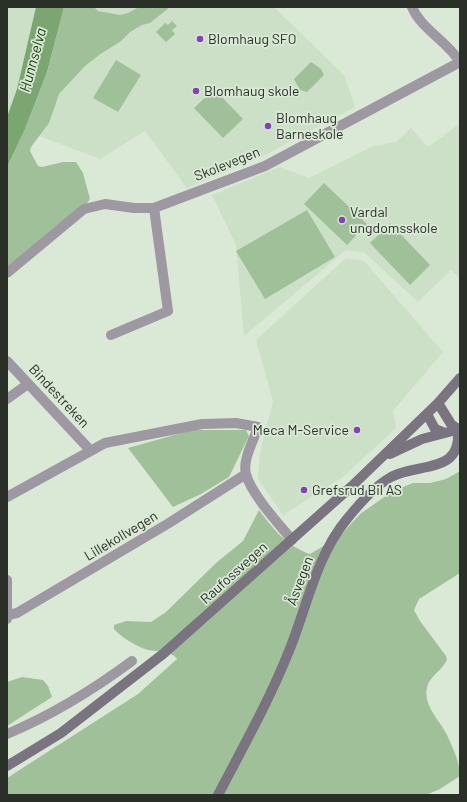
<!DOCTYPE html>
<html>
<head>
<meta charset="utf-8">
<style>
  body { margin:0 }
  #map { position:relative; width:467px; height:802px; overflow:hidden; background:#dae9d6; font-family:Barlow,sans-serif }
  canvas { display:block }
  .frame { position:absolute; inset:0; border:8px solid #2a3028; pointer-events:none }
</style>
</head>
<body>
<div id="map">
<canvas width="467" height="802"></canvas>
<div class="frame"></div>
</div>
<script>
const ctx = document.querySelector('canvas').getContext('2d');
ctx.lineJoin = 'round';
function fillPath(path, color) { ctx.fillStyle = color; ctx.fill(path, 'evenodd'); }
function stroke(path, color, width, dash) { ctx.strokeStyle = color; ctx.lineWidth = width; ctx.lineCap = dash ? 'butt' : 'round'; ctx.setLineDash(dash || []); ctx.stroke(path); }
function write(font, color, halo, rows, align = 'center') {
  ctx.font = font + ' Barlow,sans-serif'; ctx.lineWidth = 3.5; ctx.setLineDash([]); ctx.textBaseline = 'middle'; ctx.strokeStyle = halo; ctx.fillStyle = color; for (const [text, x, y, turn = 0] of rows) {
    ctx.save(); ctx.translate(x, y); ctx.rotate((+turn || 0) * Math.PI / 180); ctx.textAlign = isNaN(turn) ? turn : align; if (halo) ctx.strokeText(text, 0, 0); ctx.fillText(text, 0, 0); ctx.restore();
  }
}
fillPath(new Path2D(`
  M7 7H36L17 89 7 117Z
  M86 7H274L344 75 355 107 261 157 187 188 145 131 100 159 26 131Z
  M460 123V278L451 270 418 302 365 253 346 250 244 336 236 245 212 195 280 167 309 178 371 147 396 142 411 128 426 145 430 146Z
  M346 258 364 261 443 352 393 411 396 428 343 477 283 515 258 479 260 452 273 401 256 340Z`), '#cbe0c6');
fillPath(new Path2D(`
  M64 7H94L98 11 120 15 128 13 139 7H170L150 23 142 25 130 32 121 41 99 55 85 66 59 94 49 123 31 147 30 151 38 166 42 167 63 162H76L83 173 90 199 85 206 7 278V167L25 129 47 72Z
  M172 21 177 26 172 30 175 34 166 42 156 32 165 23 168 25Z
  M116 60 141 75 118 112 93 98Z
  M311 62 321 69 324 75 307 92 300 90 294 79Z
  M214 89 243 119 223 138 194 108Z
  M324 183 367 224 347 245 304 204Z
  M307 210 335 257 265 299 236 251Z
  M390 223 430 265 410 285 370 243Z
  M192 430H246L249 436 229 477 201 494 173 507 128 448Z
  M460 471V573L419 599 414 610 420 621 446 656 447 660C443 669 432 675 428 684 421 704 439 719 447 735 453 748 460 763 460 776L440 789 426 795H7V778L138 694 177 659C170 649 153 653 142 648 133 644 121 637 114 629V625L126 621 151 622 166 612 216 563 243 541 259 510C273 529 287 546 310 554L339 537 360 514 393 491 413 483H430L446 479Z
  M22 677 43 680 48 686 52 697 7 726V682Z`), '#a0c099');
fillPath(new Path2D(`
  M36 7H64L47 72 25 129 7 167V117L17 89Z`), '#7ba571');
stroke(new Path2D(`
  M412 7C421 29 447 41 460 62
  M7 273 84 209 105 204 134 208H154L265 166 460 62
  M111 335 168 311 154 208
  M7 361 90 450
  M7 399 28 384
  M7 497 105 443 202 424 236 423 258 427C254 440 242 460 246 474 251 494 279 524 292 540
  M7 580V619
  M8 615 17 613 169 523 246 474
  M7 734C52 715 93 690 132 661`), '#9d98a1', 10);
stroke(new Path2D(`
  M438 403 451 424 458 429
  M427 414 435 429 445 433
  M390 454 422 439 460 429
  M7 766 61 733 163 654 352 486 438 403 460 378
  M218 795C243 747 269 701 289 651 307 607 316 556 347 519 359 504 375 486 391 477 420 462 462 475 458 429`), '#7a7481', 10);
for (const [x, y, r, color] of [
  [200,39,4,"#8440b4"],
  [196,91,4,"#8440b4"],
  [268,126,4,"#8440b4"],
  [342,220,4,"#8440b4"],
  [357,430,4,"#8440b4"],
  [304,490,4,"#8440b4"]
]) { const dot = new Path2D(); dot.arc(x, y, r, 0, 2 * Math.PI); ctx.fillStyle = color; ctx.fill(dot); stroke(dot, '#dae9d6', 1.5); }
write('14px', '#2a3028', '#dae9d6', [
  ["Blomhaug SFO",208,39],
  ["Blomhaug skole",204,91],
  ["Blomhaug",276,118],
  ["Barneskole",276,134],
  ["Vardal",350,212],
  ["ungdomsskole",350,228],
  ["Meca M-Service",349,430,"right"],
  ["Grefsrud Bil AS",312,490]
], 'left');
write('14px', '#2a3028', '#dae9d6', [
  ["Skolevegen",227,164,-22],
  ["Bindestreken",59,396,47],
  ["Lillekollvegen",121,536,-31],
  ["Raufossvegen",234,573,-42],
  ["Åsvegen",300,581,-69]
]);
write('italic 15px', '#153f09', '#dae9d6', [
  ["Hunnselva",33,60,-75]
]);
</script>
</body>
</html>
